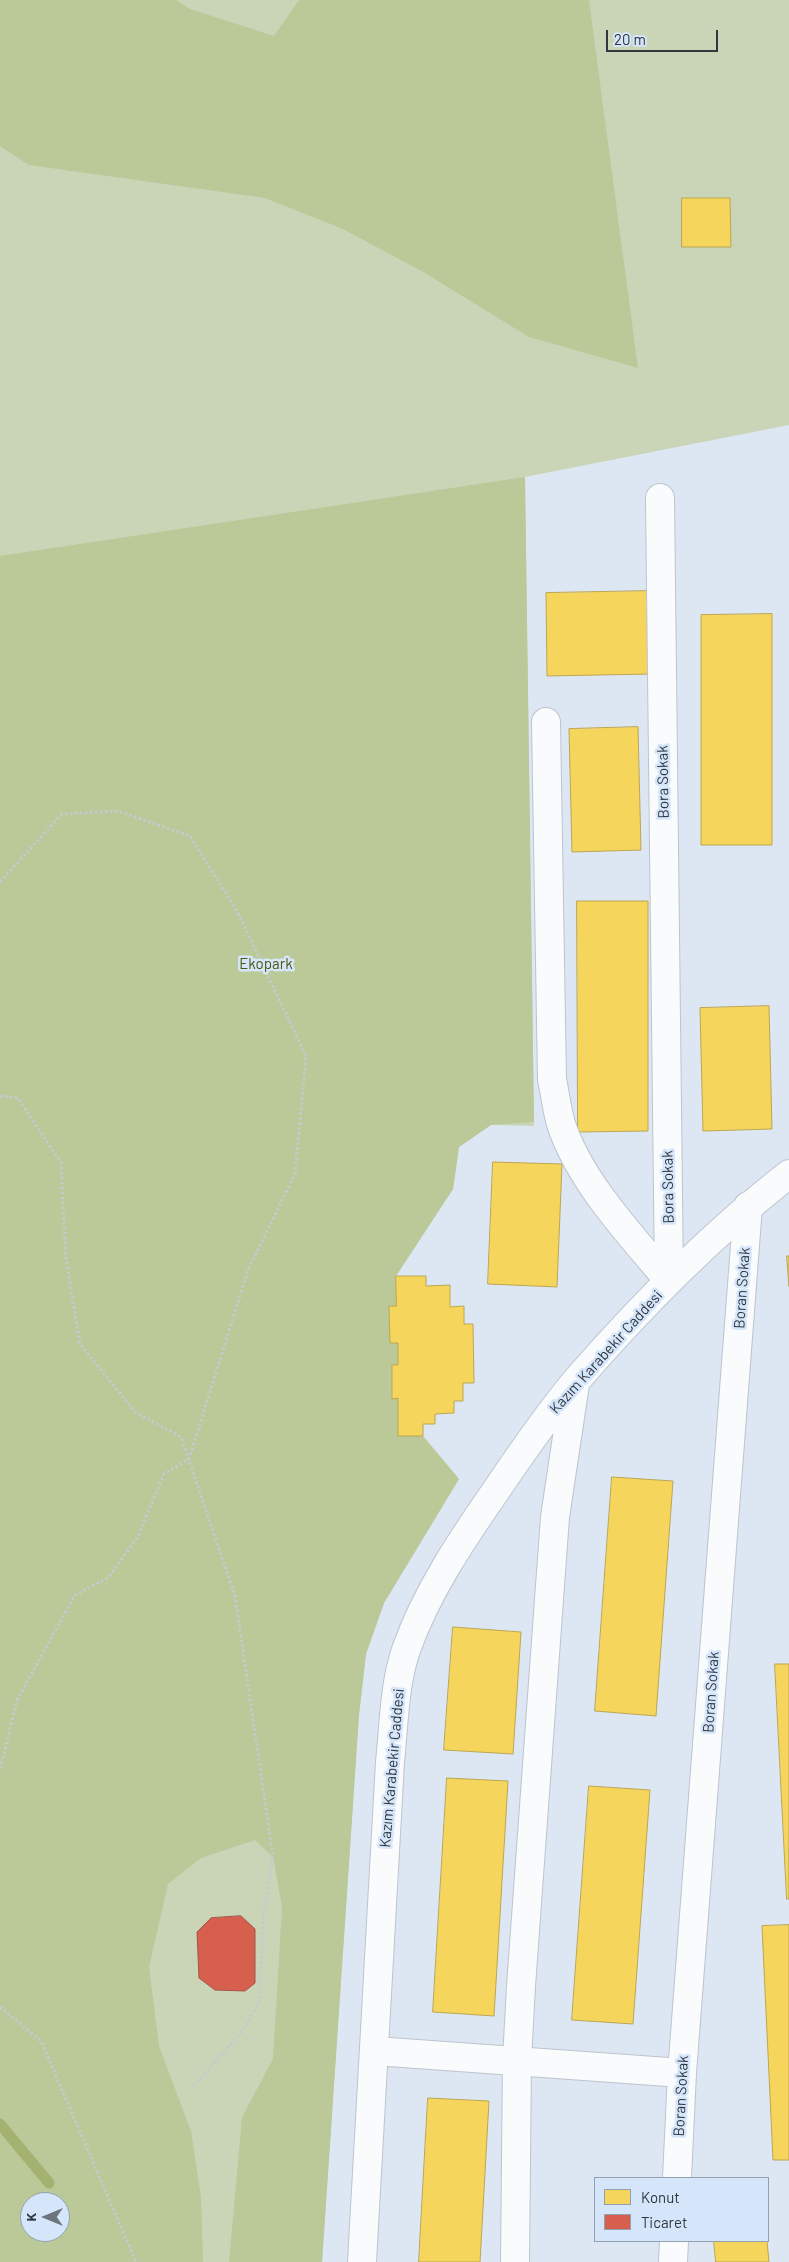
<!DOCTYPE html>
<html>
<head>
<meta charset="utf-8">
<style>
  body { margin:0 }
  #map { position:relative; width:789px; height:2262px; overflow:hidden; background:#dde7f3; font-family:Barlow,sans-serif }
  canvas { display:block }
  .legend { position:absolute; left:594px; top:2177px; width:175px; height:65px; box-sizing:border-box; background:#d5e6fb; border:1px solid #93a0b0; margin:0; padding:6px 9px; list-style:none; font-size:15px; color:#31373f }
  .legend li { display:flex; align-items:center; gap:10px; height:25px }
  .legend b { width:25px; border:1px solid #93a0b0 }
  .north { position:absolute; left:20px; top:2192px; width:50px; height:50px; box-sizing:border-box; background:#d5e6fb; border:1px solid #93a0b0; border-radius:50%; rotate:270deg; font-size:14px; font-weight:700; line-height:20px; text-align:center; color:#31373f }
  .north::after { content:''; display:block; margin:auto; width:18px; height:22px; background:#6d757e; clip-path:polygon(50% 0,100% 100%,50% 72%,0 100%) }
  .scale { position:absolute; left:606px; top:30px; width:112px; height:22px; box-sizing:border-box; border:2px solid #31373f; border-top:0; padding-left:6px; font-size:15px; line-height:18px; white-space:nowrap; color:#31373f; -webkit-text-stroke:4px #d5e6fb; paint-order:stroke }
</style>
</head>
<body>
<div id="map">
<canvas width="789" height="2262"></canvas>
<ul class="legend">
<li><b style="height:14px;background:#f6d55c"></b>Konut</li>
<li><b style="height:14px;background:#d6604d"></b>Ticaret</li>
</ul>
<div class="north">K</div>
<div class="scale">20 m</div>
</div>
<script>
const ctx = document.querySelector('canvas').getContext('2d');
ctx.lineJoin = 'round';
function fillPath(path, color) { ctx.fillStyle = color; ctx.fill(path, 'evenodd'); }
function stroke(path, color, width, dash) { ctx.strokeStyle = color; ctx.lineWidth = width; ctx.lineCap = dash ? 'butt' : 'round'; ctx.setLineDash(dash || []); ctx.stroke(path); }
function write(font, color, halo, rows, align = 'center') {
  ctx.font = font + ' Barlow,sans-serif'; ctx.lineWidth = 5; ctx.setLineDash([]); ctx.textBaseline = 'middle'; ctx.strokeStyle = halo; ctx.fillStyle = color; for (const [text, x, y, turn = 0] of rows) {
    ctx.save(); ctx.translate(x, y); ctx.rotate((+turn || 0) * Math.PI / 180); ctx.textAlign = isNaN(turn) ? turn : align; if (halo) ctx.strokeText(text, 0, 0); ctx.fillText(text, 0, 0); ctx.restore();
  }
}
fillPath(new Path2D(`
  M0 0H789V425L525 477 534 1126 491 1125 459 1147 453 1189 396 1276 389 1306 392 1398H398V1436H423L459 1479 384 1603 366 1654 359 1715 322 2262H0ZM30 2202H60V2232H30Z`), '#cad5b8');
fillPath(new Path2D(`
  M0 0H176L190 9 274 36 299 0H589L638 368 529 337 425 273 343 229 265 198 29 165 0 146Z
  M525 477 534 1122 491 1125 459 1147 453 1189 396 1276V1306H389L390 1343H398V1365L392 1366V1398H398V1436H423L459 1479 384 1603 366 1654 359 1715 322 2262H229L242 2117 273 2059 282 1907 273 1857 255 1840 201 1858 168 1884 149 1967 159 2046 191 2131 201 2197 203 2262H0V556ZM30 2202H60V2232H30Z`), '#bbc898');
const homes = new Path2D(`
  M682 198H730L731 247H682Z
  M649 591 651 674 547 676 546 593Z
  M772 614V845H701V615Z
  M638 727 641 850 572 852 569 729Z
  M577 901H648V1131L578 1132Z
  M769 1006 772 1129 703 1131 700 1008Z
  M493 1162 562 1164 557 1287 488 1284Z
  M787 1256H789V1286Z
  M396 1276H426V1286L450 1285V1307L464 1306V1324H473L474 1383H463V1401H454V1413L435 1414V1424H423V1436H398V1398L392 1399V1365H398V1343H390L389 1306H396Z
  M612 1477 673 1481 656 1716 595 1711Z
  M453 1627 521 1632 513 1754 444 1750Z
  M775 1664H789V1899H787Z
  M447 1778 508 1781 494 2016 433 2012Z
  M589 1786 650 1790 633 2024 572 2020Z
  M789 1925V2160H773L762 1926Z
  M428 2098 489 2101 480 2262H419Z
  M714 2241H767L769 2262H716Z`);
fillPath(homes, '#f6d55c');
stroke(homes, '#bba653', 1);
const shops = new Path2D(`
  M241 1916 255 1929V1983L245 1991 215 1990 199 1978 197 1932 211 1918Z`);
fillPath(shops, '#d6604d');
stroke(shops, '#a45449', 1);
stroke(new Path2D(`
  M0 2124 49 2183`), '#a4b271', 11);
const minor = new Path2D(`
  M660 498 669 1281
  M546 722 552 1079C555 1094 557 1110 561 1124 580 1182 631 1235 669 1281
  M375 2051 682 2073
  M677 2178 682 2073 748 1206
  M362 2262 390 1762C394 1725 394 1685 406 1650 426 1593 461 1541 495 1492 520 1455 546 1417 575 1382 640 1307 711 1235 789 1174
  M515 2262 517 2060 521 1986 555 1517 575 1384
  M673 2262 674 2241`);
stroke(minor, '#bdc4cd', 30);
stroke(new Path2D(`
  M0 882 62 814 118 811 190 836 237 911 306 1056 295 1174 248 1270 189 1459 164 1474 137 1538 108 1578 75 1595 17 1700 0 1770
  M0 1096 18 1098 61 1163 66 1259 80 1344 135 1412 181 1437 235 1596 273 1857 263 1915 260 2001 243 2030 194 2086
  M0 2007 41 2041 136 2262`), '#c6c9ce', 3, [2.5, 2.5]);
stroke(minor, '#fafbfd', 28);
write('15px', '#31373f', '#d5e6fb', [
  ["Bora Sokak",663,782,-91],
  ["Bora Sokak",668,1187,-91],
  ["Boran Sokak",742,1288,-86],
  ["Kazım Karabekir Caddesi",606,1352,-48],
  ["Boran Sokak",711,1692,-86],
  ["Kazım Karabekir Caddesi",392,1768,-85],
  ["Boran Sokak",681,2096,-87]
]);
write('15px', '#4c560d', '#d5e6fb', [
  ["Ekopark",266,964]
]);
</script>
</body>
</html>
